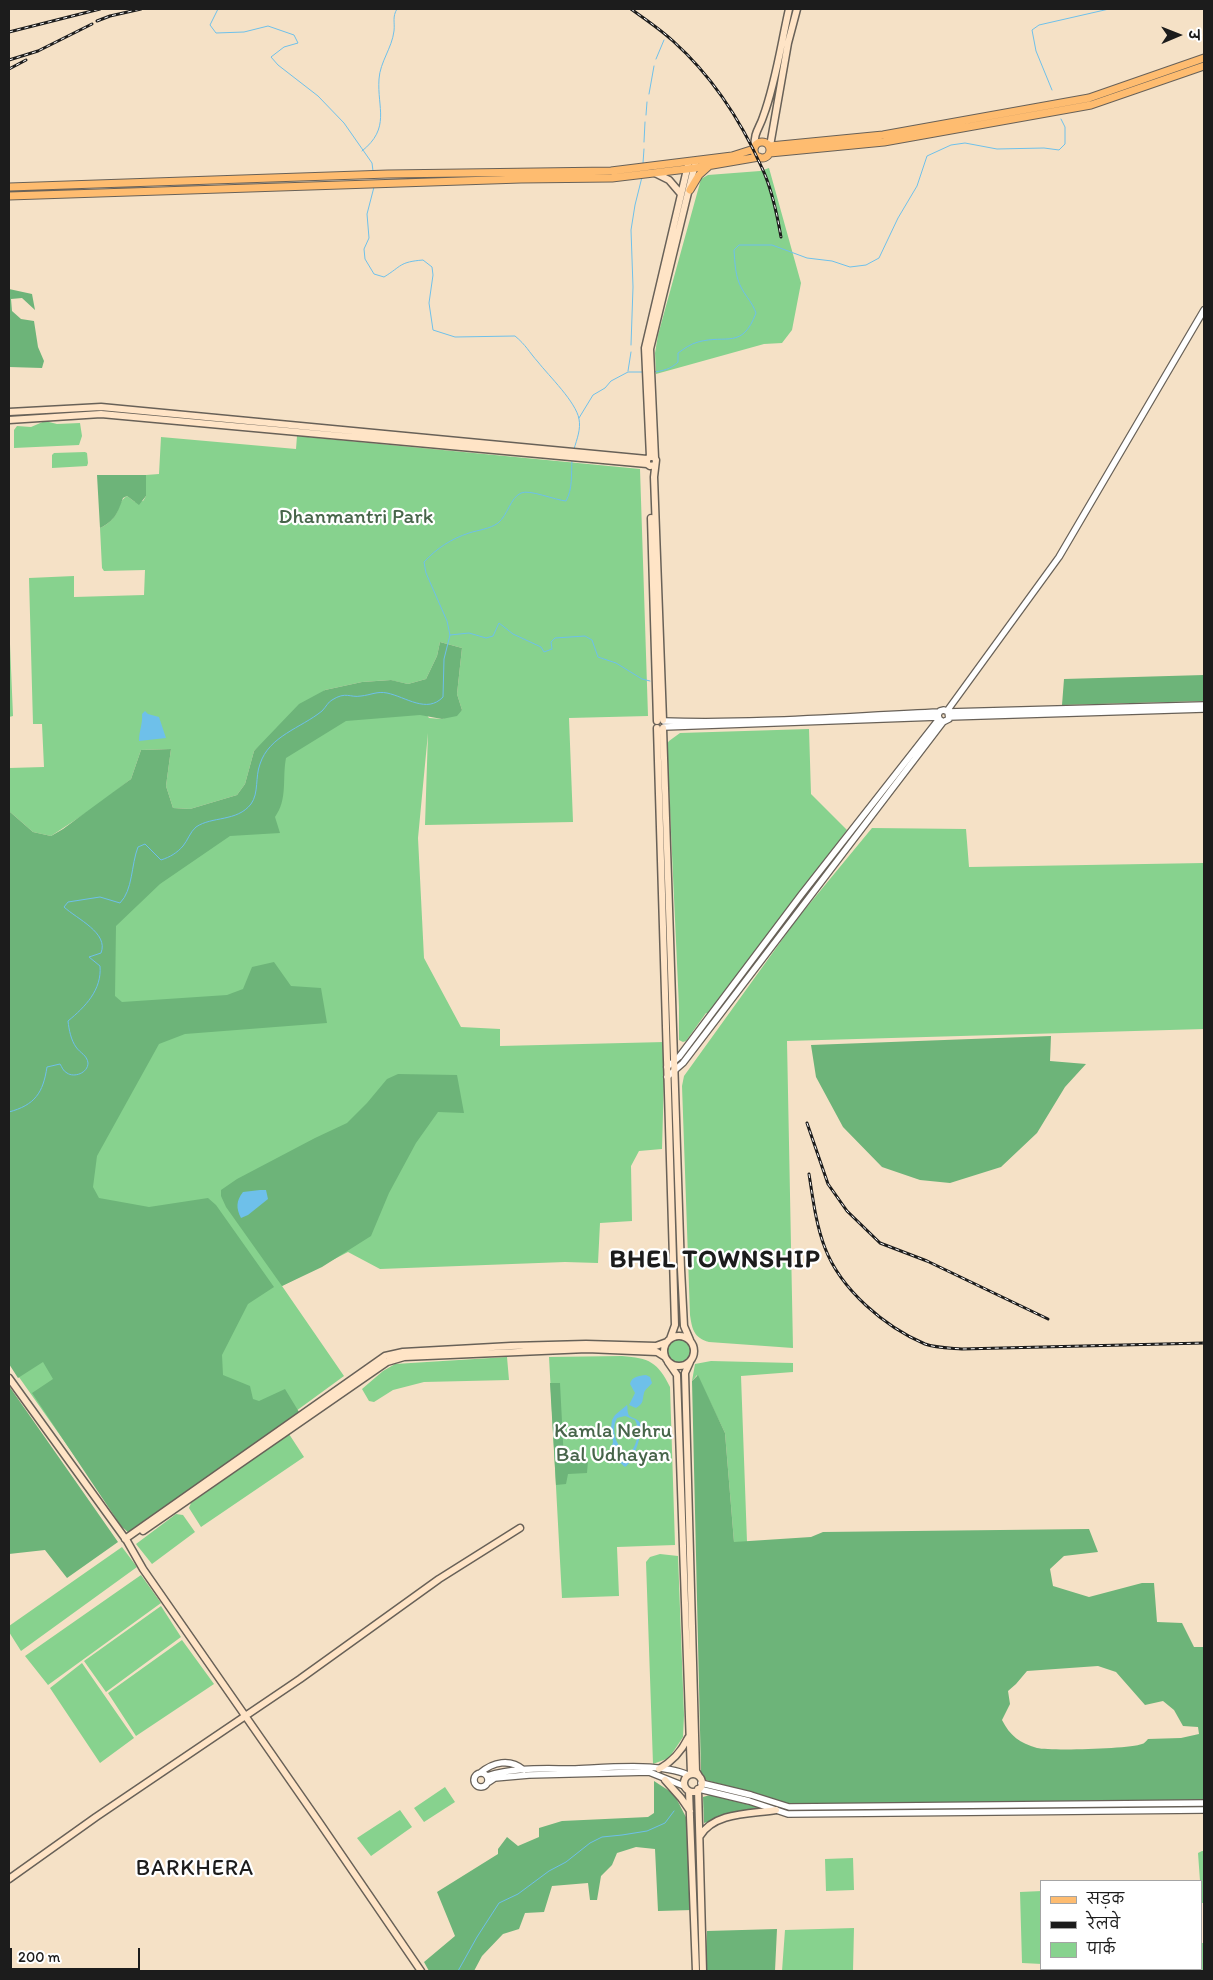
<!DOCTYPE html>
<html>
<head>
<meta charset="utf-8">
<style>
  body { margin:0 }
  #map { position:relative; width:1213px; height:1980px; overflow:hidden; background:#f5e1c6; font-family:Itim,"Playpen Sans Deva",sans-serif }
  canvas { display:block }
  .frame { position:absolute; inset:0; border:10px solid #1c1c1c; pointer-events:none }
  .legend { position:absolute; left:1040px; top:1880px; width:162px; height:90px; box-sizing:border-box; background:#fff; border:1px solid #a4a4a4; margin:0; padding:6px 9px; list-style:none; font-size:15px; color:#1c1c1c }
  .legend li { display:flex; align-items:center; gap:10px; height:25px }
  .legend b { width:25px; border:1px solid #a4a4a4 }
  .north { position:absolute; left:1153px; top:10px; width:50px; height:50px; -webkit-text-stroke:4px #fff; paint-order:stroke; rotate:89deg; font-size:14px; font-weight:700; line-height:20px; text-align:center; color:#1c1c1c }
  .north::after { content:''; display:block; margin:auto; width:18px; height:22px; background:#1c1c1c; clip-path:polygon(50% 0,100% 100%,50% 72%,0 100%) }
  .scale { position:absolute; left:10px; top:1948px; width:130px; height:22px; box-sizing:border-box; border:2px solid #1c1c1c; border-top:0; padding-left:6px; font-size:15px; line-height:18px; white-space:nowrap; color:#1c1c1c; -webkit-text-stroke:4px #fff; paint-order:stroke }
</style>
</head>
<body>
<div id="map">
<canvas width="1213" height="1980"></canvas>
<div class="frame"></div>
<ul class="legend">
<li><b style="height:6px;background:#febc70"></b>सड़क</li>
<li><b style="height:6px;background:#1c1c1c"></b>रेलवे</li>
<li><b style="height:14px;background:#87d28e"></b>पार्क</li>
</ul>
<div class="north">उ</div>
<div class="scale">200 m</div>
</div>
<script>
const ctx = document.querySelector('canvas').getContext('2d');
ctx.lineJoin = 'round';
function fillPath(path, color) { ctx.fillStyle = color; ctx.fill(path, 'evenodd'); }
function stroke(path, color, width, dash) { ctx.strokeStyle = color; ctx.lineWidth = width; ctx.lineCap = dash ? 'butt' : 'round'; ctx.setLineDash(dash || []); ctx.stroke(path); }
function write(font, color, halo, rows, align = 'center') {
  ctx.font = font + ' Itim,sans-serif'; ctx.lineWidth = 4.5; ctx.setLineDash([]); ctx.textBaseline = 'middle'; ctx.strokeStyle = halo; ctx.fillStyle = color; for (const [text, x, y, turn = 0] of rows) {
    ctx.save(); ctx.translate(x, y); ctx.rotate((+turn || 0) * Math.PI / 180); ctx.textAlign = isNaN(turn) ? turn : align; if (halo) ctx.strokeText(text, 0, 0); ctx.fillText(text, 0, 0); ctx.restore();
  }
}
fillPath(new Path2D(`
  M769 168 801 283 792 330 782 343 764 344 656 374 655 353 658 335 701 179 708 175 760 171Z
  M45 421 57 424 80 423 82 436 79 445 14 448V430L17 426 31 427Z
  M297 436 640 469 648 716 569 718 573 822 425 825 428 733 418 838 424 958 461 1027 500 1029V1046L665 1042 662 1149 639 1151 631 1166 632 1221 600 1223 598 1263 565 1262 380 1269 348 1252 282 1286 344 1376 129 1533 9 1363 95 917 256 812 268 760 350 701 424 711 429 718 442 719 462 710 457 694 462 648 440 642 437 656 426 679 408 684 390 680 362 682 325 690 254 751 245 784 237 795 190 809 173 808 166 786 171 749 141 750 131 779 95 807 51 836 33 832 9 811V768L44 767 42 724H33L29 578 74 576V597L144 595 145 570 104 571 102 568 100 528C123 517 115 503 127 496L135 502 143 501 146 496V475L159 474 161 437 296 449Z
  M85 452 87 453 88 463 87 466 52 468V455L54 453Z
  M9 620 13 716 9 717Z
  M809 729 811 794 847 830 710 1014 706 1013 686 1041 683 1042 679 1040V1007L667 744 669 741 680 733Z
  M872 828 966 829 969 867 1204 863V1029L787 1041 793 1348 709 1342C694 1338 692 1329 690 1315L682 1086 684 1076 797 919Z
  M667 1351a12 12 0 1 1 24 0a12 12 0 1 1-24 0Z
  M622 1356C649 1358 658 1362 670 1387L675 1545 617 1547 619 1596 562 1598 549 1357Z
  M507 1357 509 1380 424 1382 393 1390 374 1402 369 1401 362 1389 383 1371 395 1364Z
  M711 1361 793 1363V1372L741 1376 747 1542H734L725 1433 697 1375 692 1381 695 1364Z
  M683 1375 687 1543H685L681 1376Z
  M289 1434 304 1457 201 1527 189 1508 191 1503Z
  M176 1514 183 1515 195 1532 152 1564 136 1544Z
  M122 1547 137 1567 21 1651 9 1632V1626Z
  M660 1554 678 1556 684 1715 683 1737 669 1758 653 1764 646 1562 650 1557Z
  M141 1575 161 1603 48 1685 25 1656Z
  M161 1606 181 1637 106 1692 84 1661Z
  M182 1640 214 1684 136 1736 108 1693Z
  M82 1663 134 1738 100 1763 50 1688Z
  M445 1787 455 1802 424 1822 414 1808Z
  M693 1798H695L698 1912H696Z
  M400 1810 412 1827 371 1856 357 1838Z
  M1202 1851H1204V1903H1202V1881H1200L1198 1853Z
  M853 1858 854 1890 826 1891 825 1859Z
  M1042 1891V1964L1022 1963 1020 1892Z
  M854 1928 853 1971H782L785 1930Z
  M1202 1943H1204V1971H1156V1969H1202Z`), '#87d28e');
fillPath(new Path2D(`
  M9 289 32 294 35 310 22 298 11 299 12 311 21 319 34 321 38 347 44 361 42 368 9 367Z
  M97 475H146V496L139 505 127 496 123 498C118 512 115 521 100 528Z
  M440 642 462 648 457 694 462 710 457 716 442 719 420 715 346 721 286 758C282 779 288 799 275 817L280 833 230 836 160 884 116 926 115 996 122 1002 227 995 243 989 252 967 274 962 291 986 321 988 327 1023 185 1034 159 1044 97 1156 93 1187 99 1198 149 1207 208 1198 216 1205 274 1287 248 1304 222 1355 223 1375 250 1386 253 1399 259 1401 285 1389 299 1412 129 1533 121 1526 32 1393 53 1379 43 1362 18 1378 9 1364V811L33 832 51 836 63 829 131 779 141 750 171 749 166 786 173 808 190 809 237 795 245 784 254 751 299 704 325 690 362 682 391 680 408 684 426 679 437 656Z
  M1204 675V701L1062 705 1064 679Z
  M1051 1036 1050 1061 1086 1064 1065 1087 1037 1133 1001 1167 950 1183 920 1180 882 1167 843 1127 816 1077 811 1045Z
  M398 1074 457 1075 464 1113 438 1112 416 1143 389 1193 371 1236 322 1267 282 1286 226 1207 221 1196V1190L237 1179 315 1138 347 1123 367 1103 387 1079Z
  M698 1375 725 1433 734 1542 811 1537 823 1532 1089 1529 1098 1552 1064 1556 1050 1569 1053 1586 1089 1597 1142 1583H1154L1157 1622 1182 1623 1194 1647H1204V1800L791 1805 706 1780 701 1773 692 1381ZM1098 1666 1116 1672 1145 1705 1163 1701 1174 1710 1183 1726 1198 1727 1199 1734 1181 1738 1148 1739C1146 1741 1144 1744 1142 1744 1130 1749 1050 1751 1037 1748 1020 1743 1010 1736 1002 1720L1010 1704 1008 1691 1016 1684 1027 1671Z
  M550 1383H560L564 1461 588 1460 587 1473 568 1474 566 1484 556 1485Z
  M9 1386 118 1542 67 1578 45 1550 9 1554Z
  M654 1781 674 1794 689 1823 692 1910 658 1911 655 1849 636 1847 617 1853 612 1865 601 1876 597 1900H590L588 1883 552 1886 544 1912 525 1913 519 1929 503 1934 482 1956 474 1971H429L424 1962 455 1936 437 1892 498 1854V1849L507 1837 518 1846 539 1837V1828L562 1821 648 1817 654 1813Z
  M710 1795 758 1807V1810L736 1813 704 1823 703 1797Z
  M777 1929 775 1971H705L707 1931Z`), '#6db479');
fillPath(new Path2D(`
  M145 711 148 714 159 717 166 738 139 741C139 731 143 723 142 714Z
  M260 1190H266L268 1199 248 1215 241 1218C236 1208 236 1201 243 1192Z
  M646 1375 650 1377 652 1383C650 1386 645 1389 644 1393 642 1401 644 1403 636 1408L629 1405 635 1393 630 1384C632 1376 639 1376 646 1375Z
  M627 1405C628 1408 627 1410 628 1413 629 1419 637 1417 640 1423 644 1431 633 1463 625 1467L611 1455 610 1451 613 1442 611 1428 612 1420 615 1415ZM625 1416 635 1420C640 1430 638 1442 631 1452L627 1453C615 1446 611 1429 617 1418Z`), '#6ec0ea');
stroke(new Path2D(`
  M218 9 210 25 216 33 244 32 268 26 294 35 298 43 284 47 271 57 278 65 318 96 344 123 372 163 373 171
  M656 59 664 40
  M1052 90 1036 51 1032 30 1039 25 1109 9
  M649 94 654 66
  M646 115 647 102
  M644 142 645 122
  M362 151C391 128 377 108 379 79 380 62 392 48 394 31 395 22 392 17 397 9
  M643 163 644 149
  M374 187 367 214 369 238 364 249 365 259 374 274 384 277C402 266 399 262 423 260L432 267 433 275 429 303 433 330 455 337 515 336C526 345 529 352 538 362 549 376 576 402 579 419 581 429 577 439 574 449
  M631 345 633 287 631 230 635 205 642 177
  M628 371 631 352
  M653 372C663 371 671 369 678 362V353C684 349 690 344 698 342 727 334 742 350 756 313 752 302 747 298 742 289 735 277 735 263 734 250L739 245H772L807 258 832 261 850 267 866 265 879 258 898 218 917 186 927 156 951 145 965 143 997 149 1044 148 1059 150 1065 144V127L1061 119
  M579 418 593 395 605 388 611 381 628 372H644
  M450 635 469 633 486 638 493 636 499 623 513 634 541 647 544 652 552 649 551 642 555 638 585 636 592 640 598 657 616 663 642 679 650 681
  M9 1112C35 1105 43 1093 47 1067L60 1064C62 1067 63 1071 67 1073 74 1078 88 1073 88 1063 87 1055 80 1053 76 1047 71 1040 69 1030 68 1021 85 1007 102 990 100 966L89 957 101 953C109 933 77 919 64 907L68 902 100 897 120 903C133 890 131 865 138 847L145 844 161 860C170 857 177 853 183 846 188 840 190 832 196 827 212 816 237 822 251 804 259 793 255 777 260 764 269 736 301 728 322 711 326 707 328 702 332 700 346 691 350 698 361 696 371 695 377 691 387 693 406 697 427 714 443 697L444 659 450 635 447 621 426 573 424 562C437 548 451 539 469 533 478 530 490 529 498 523 508 515 510 498 521 493 529 489 555 500 566 501 573 488 571 475 572 460
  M458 1971 477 1937 499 1903 518 1894 549 1871 566 1862 590 1843 602 1837 622 1835 647 1831 665 1823 674 1811`), '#6ec0ea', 1);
const tertiary = new Path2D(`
  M947 711 1059 557 1204 310
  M948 712 1204 705
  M949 717 1204 709
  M664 721C755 724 848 716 939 712
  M664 727 938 717
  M667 1067 679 1057 801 895 939 719
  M667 1077 683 1063 943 722 949 719 948 712 944 710 940 711 938 715 939 719 943 722
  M474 1780a7 7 0 1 1 14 0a7 7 0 1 1-14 0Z
  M480 1773C493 1762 510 1758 524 1770
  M487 1776C514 1767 544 1769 572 1769 603 1768 661 1762 688 1775
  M489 1782 495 1778 529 1775 649 1772 684 1786
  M701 1783 751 1795 789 1807 1204 1803
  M699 1789 749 1801 788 1814 1204 1810`);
const secondary = new Path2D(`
  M755 146C753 134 760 127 763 117 776 82 781 44 789 9
  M770 146 788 43 797 9
  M655 173 669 180 681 194
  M9 412 101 407 647 459
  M9 420 101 414 647 464
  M650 457 645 348 688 165
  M655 458 650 349 695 164
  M655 465 650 466 647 464V459L650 457H654L656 460 654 477 663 720
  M651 518 657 721
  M657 728 675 1325 670 1339
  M663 728 681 1269 684 1326 690 1340
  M664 1351a15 15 0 1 1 30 0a15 15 0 1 1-30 0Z
  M668 1362 677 1375 691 1774
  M690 1362 685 1373 696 1771 699 1776
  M9 1378 127 1541 143 1569 317 1819 421 1971
  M143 1531 387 1362 404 1357 587 1349 657 1352 665 1357
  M125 1539 385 1356 403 1352 511 1346 586 1344 656 1346 667 1342
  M659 1769C673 1761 681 1752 688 1738
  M684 1783a9 9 0 1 1 18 0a9 9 0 1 1-18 0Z
  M665 1780 681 1798 690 1811
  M698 1789 703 1971
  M689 1791 696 1971
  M700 1836C714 1812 751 1814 776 1810
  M9 1879 96 1817 300 1679 439 1579 520 1528`);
const primary = new Path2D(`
  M754 150a8 8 0 1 1 16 0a8 8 0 1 1-16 0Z
  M770 146 883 135 1089 98 1204 58
  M770 153 884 142 1091 105 1204 66
  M9 187 388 174 611 171 732 156 754 149
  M690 190 699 175 709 166
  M9 196 521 179 612 178 695 168 759 157`);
stroke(tertiary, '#686158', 8);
stroke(secondary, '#686158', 9);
stroke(primary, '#686158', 9);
stroke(tertiary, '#fff', 5.5);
stroke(secondary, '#ffe4c6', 6);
stroke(primary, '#febc70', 7);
const rail = new Path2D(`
  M631 9C645 19 660 29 673 41 712 76 741 121 762 168 772 189 777 214 781 237
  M97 21 110 16 141 9
  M9 32 100 9
  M9 60 38 51 92 24
  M9 69 26 60
  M807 1123 828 1184 847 1211 880 1243 927 1261 1048 1319
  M809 1174C813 1199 816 1225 825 1248 841 1290 885 1327 925 1344 936 1348 951 1348 962 1349L1204 1343`);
stroke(rail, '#1c1c1c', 3);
stroke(rail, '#fff', 1, [4]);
write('21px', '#47654a', '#fff', [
  ["Dhanmantri Park",356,518],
  ["Kamla Nehru",613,1432],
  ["Bal Udhayan",613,1456]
]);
ctx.letterSpacing = '1px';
write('22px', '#1c1c1c', '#fff', [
  ["BARKHERA",195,1869]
]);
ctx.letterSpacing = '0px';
ctx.letterSpacing = '1px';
write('bold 26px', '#1c1c1c', '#fff', [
  ["BHEL TOWNSHIP",715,1260]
]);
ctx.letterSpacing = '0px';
</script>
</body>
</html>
